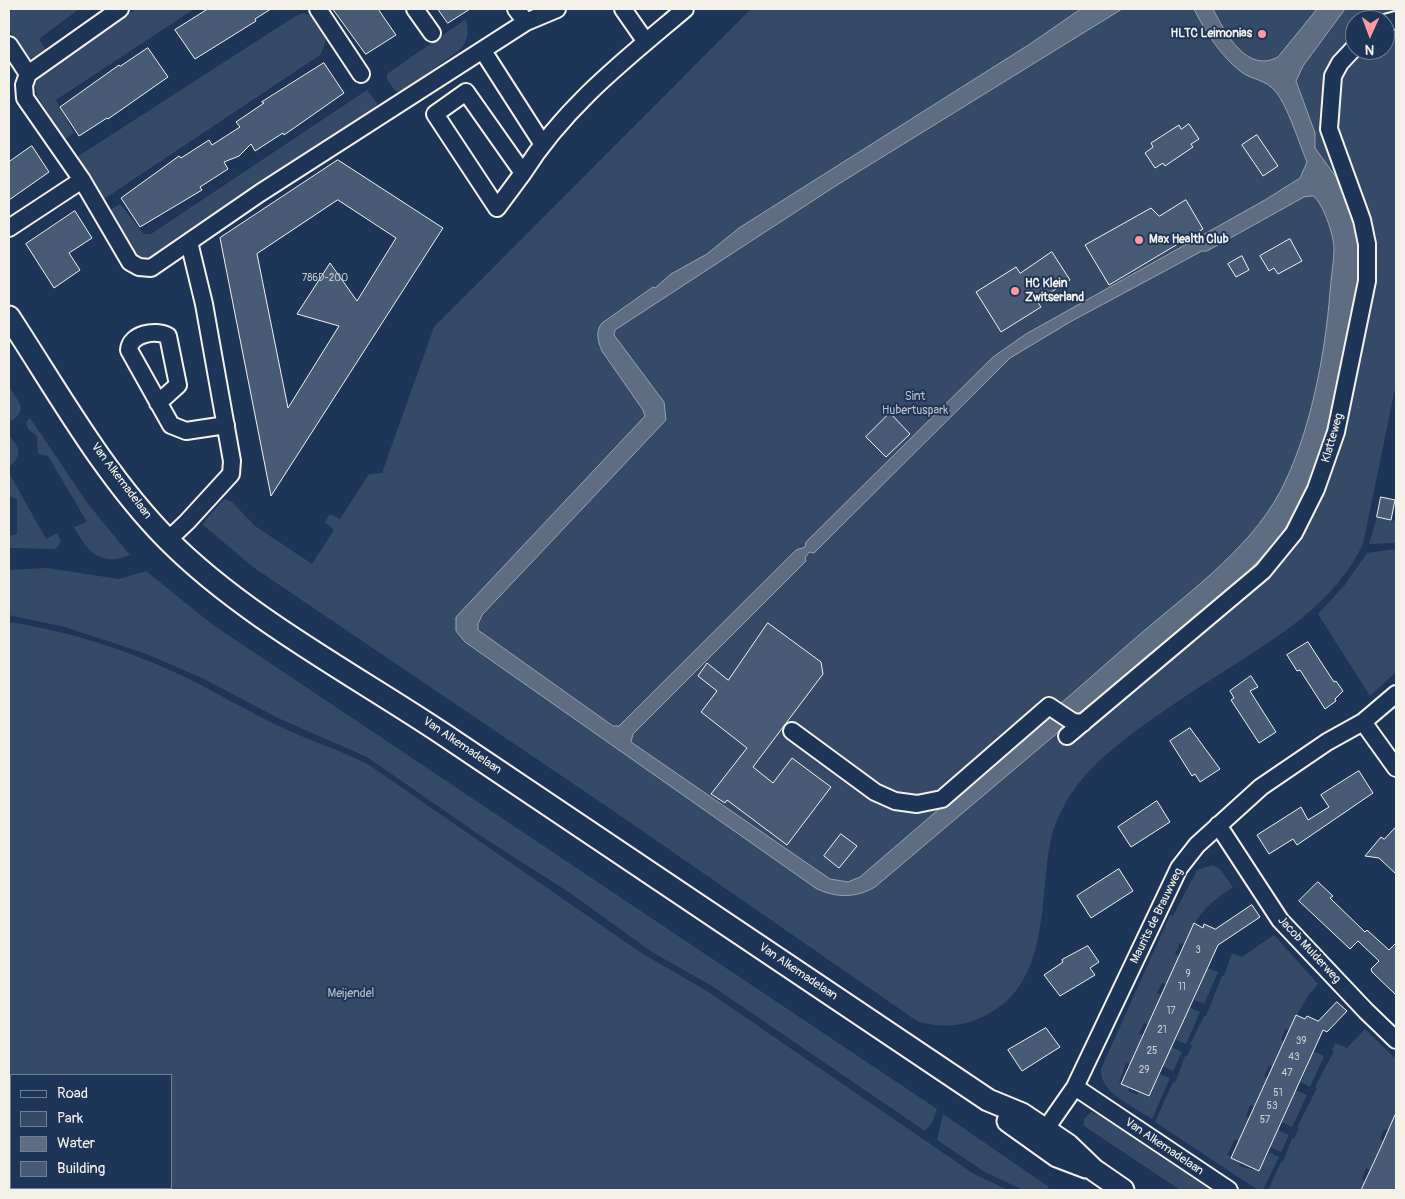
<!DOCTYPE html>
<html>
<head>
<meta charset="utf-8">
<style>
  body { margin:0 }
  #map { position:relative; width:1405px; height:1199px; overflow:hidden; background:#1d3557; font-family:Pangolin,sans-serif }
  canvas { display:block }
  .frame { position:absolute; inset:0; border:10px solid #f4f1e8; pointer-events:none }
  .legend { position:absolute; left:10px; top:1074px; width:162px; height:115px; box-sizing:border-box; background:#1d3557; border:1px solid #738091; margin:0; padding:6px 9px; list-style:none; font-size:15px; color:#f4f1e8 }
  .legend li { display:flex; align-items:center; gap:10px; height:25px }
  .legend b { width:25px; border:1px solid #738091 }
  .north { position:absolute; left:1345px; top:10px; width:50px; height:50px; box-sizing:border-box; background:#1d3557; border:1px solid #738091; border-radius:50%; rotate:182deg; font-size:14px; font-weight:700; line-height:20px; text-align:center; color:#f4f1e8 }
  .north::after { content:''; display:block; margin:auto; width:18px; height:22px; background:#ff9aa2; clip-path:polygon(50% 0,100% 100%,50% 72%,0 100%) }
</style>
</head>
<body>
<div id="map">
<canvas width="1405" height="1199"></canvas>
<div class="frame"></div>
<ul class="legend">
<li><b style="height:6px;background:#1d3557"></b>Road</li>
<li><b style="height:14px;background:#354a67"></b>Park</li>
<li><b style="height:14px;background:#5e6d82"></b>Water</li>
<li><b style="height:14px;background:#485b74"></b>Building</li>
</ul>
<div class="north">N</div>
</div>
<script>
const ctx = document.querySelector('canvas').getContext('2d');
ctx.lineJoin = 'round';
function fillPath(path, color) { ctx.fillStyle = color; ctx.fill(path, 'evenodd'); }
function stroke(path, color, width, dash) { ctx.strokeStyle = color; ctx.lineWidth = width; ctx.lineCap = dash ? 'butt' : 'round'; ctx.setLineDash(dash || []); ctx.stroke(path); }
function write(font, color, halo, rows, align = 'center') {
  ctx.font = font + ' Pangolin,sans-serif'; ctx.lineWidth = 4; ctx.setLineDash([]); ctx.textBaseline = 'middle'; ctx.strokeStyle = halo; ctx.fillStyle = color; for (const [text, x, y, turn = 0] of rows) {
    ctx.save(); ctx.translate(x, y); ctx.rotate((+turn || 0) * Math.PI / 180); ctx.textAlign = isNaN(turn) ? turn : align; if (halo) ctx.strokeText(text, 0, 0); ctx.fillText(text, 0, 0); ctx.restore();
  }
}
fillPath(new Path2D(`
  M14 9H79L39 39 45 48 44 53 29 59 9 30V12Z
  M136 9H194L56 100 74 133 65 139 37 96 35 85 41 73Z
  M751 9H1396V384L1363 544C1335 603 1279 636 1226 670 1197 688 1169 707 1141 727 1116 745 1088 768 1071 794 1062 808 1053 827 1050 843 1039 905 1050 988 980 1018 960 1027 938 1028 917 1021L612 810 253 567 202 524 222 501 226 499 233 503 255 526 312 564 334 530 325 522 330 514 340 519 369 474 382 473 434 327ZM1355 20H1385V50H1355Z
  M303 13C324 17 331 38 320 55L104 199 77 157 294 17Z
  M466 19C469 31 468 39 461 49L401 92 395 91 387 79V74Z
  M367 90 377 103V113L296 161 146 261 140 260 110 210 120 204 144 234H151Z
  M9 387C18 401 29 410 11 421L9 420Z
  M30 418 88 504 130 555C100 567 88 552 74 527L87 522 48 456 38 454 37 436 28 429 26 422Z
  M9 436C20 447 22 457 9 467Z
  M9 473 46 539 57 533 61 542 56 549 9 548V536L17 534V499L9 496Z
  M1377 517 1396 521V543L1369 544Z
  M1396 549V672L1370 696 1318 614 1344 586 1367 553Z
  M47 568 119 579 146 571 213 625 937 1109 933 1121 925 1131 712 986 652 952 570 893 481 836 367 757 280 719 202 678 144 653 65 627 9 615V570Z
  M9 622C69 631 131 651 187 678 219 694 249 712 281 727 310 741 341 750 369 765L643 954 707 991 974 1174 1008 1190H9ZM11 1075H171V1188H11Z
  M1212 865 1220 869 1233 887C1206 905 1197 915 1184 944L1180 943 1175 954 1179 956 1166 984 1162 983 1157 993 1161 995 1148 1024 1144 1023 1139 1034 1143 1035 1130 1064 1126 1063 1119 1083 1129 1088 1128 1091 1137 1095 1138 1092 1148 1097 1160 1074 1170 1078 1152 1119C1135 1107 1099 1093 1101 1069L1170 915 1173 916 1197 870Z
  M1274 935 1318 984 1307 997 1289 1030 1285 1029 1281 1040 1284 1041 1272 1067 1269 1066 1264 1076 1267 1078 1255 1107 1250 1105 1246 1116 1249 1118 1239 1141 1235 1139 1227 1155 1240 1162 1239 1166 1259 1171 1269 1152 1279 1157 1263 1190H1258L1155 1122 1173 1082 1175 1083 1185 1056H1187L1192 1046 1190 1044 1204 1016H1206L1222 976H1224L1232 953 1242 957Z
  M1207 968 1218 972 1204 1004 1194 1000Z
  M1189 1007 1200 1012 1186 1044 1176 1040Z
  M1365 1029 1396 1059V1112L1388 1130 1384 1129 1380 1139 1383 1141 1370 1170 1366 1168 1362 1179 1365 1181 1361 1190H1268L1281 1162H1283L1292 1138 1294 1139 1299 1128 1297 1127 1317 1088 1315 1087 1334 1051 1332 1050 1335 1043 1347 1048Z
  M1171 1047 1182 1052 1173 1071 1163 1066Z
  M1313 1051 1324 1056 1310 1087 1301 1082Z
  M1296 1090 1307 1095 1292 1127 1282 1122Z
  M1091 1112 1099 1115 1210 1190H1180L1084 1126V1119Z
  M943 1114 1049 1187 1047 1190H1023L985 1172 937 1140Z
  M1278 1130 1289 1135 1281 1152 1270 1147Z`), '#354a67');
const water = new Path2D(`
  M1081 9H1122L837 185 615 330 614 335 664 402 666 420 482 615 478 624V630L613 726H619L796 550 805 547 806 542 993 357 1026 334 1265 200 1300 178 1307 162C1299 143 1288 107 1276 92 1266 79 1251 80 1240 71 1220 55 1205 31 1194 9H1213C1225 32 1246 74 1278 57L1317 9H1345L1303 66 1296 81 1315 133V148L1336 177 1352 217 1358 240 1360 276 1344 364 1329 425 1308 487 1282 534 1249 571 875 887C856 898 837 898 817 889L465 642 456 631V617L645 416 643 410 602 351C598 342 595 331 602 323L653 287 655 288 671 274 707 254 739 228 1030 44ZM1313 196C1323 202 1334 236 1334 248 1334 262 1331 277 1330 292 1325 356 1310 435 1280 492 1248 552 1181 598 1131 642 1041 721 951 799 860 877L848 882 830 879 631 742 633 734 806 561 805 558 809 552 814 553 1010 358 1070 322 1202 251H1207L1304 197Z`);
fillPath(water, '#5e6d82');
stroke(water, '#9aa2ab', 1);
const building = new Path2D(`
  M208 9H271L255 19 256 21 195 59 175 30Z
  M333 9H378L396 35 366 54Z
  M438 9H470L448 23Z
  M148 48 168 77 108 119 107 118 79 136 60 107 119 65 120 66Z
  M324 63 344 93 284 135 283 133 255 151 251 144 239 156 224 162 228 169 200 187 202 190 140 227 121 198 179 156 181 158 209 140 212 145 240 127 236 122 264 103 262 102Z
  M1189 124 1199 139 1191 144 1193 147 1165 166 1163 163 1155 168 1145 153 1153 147 1151 143 1179 125 1181 129Z
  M1257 135 1278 166 1263 176 1242 145Z
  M32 146 49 172 9 200V162Z
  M338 160 443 228 271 496 220 238ZM338 200 396 238 357 301 330 263 297 314 339 326 288 408 257 254Z
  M1186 200 1203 229 1109 285 1085 245 1151 208 1159 216Z
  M75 211 92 238 69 253 80 270 54 288 26 244Z
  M1290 239 1302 261 1278 274 1274 268 1269 271 1260 256Z
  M1052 252 1070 280 1037 301 1041 307 1001 332 976 292 1016 267 1020 273Z
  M1242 256 1249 270 1236 277 1228 264Z
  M890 413 910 434 886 457 866 437Z
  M1381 497 1395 500 1391 520 1377 517Z
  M768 623 821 662 823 674 753 767 773 783 792 758 831 787 787 845 727 800 725 803 711 794 747 748 701 712 717 691 698 676 707 663 728 680Z
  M1308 642 1334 682 1336 681 1343 691 1335 699 1336 701 1325 709 1300 670 1297 671 1287 655Z
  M1251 676 1258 687 1250 691 1276 732 1259 743 1231 700 1234 698 1230 691Z
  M1190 728 1220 769 1200 782 1195 774 1192 776 1170 741Z
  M1359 771 1373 793 1297 845 1293 839 1269 854 1257 835 1301 807 1308 820 1329 807 1321 795Z
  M1157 801 1170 822 1131 847 1118 827Z
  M1396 827V874L1379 858 1365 856 1381 837 1384 839Z
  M841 834 857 846 839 868 824 856Z
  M1119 869 1133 891 1091 918 1077 896Z
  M1318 882 1333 896 1330 898 1365 932 1367 930 1389 950 1396 943V995L1372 972 1371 969 1379 961 1358 941 1350 949 1299 901Z
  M1252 905 1260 917 1218 945 1149 1096 1121 1084 1194 923 1203 928 1204 924 1215 929Z
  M1088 946 1099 962 1090 968 1095 975 1060 996 1044 975 1063 962 1062 960Z
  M1337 1002 1347 1011 1327 1032 1323 1030 1259 1171 1231 1158 1296 1015 1305 1019 1307 1016 1318 1021Z
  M1046 1028 1060 1047 1022 1071 1008 1050Z
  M1396 1113V1190H1361L1380 1149Z`);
fillPath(building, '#485b74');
stroke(building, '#f4f1e8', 1);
const minor = new Path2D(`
  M120 9 28 74 24 85 25 98 82 180 130 262 139 267 151 268 260 193 526 22 557 9
  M318 9 361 74
  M415 9 432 33
  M516 9 526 22
  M623 9 646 42
  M1385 23 1396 20
  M9 45 28 74
  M483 51 542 143
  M466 92 523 173 497 208 435 114Z
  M523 173C565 106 626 59 685 9
  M9 228 82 180
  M158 403 178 385 168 336C155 329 130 334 129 350L171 425 186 431 226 425
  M168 540 187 522 231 474 232 461 204 304 189 242
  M1363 722 1396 768
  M792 731 875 792 895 801 917 804 942 799 1049 706 1073 722 1083 723
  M1067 736 1263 571 1294 533 1316 489 1336 432 1367 281V244L1362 220 1329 129 1333 76 1340 63 1355 47
  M1218 825 1280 920 1366 1011 1396 1040
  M1075 1087 1229 1190
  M1045 1130 1075 1087 1179 868 1197 845 1261 787 1327 742 1363 722 1396 694`);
const major = new Path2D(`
  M9 317C58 392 104 475 167 539 243 616 353 674 443 734 625 856 807 978 988 1100L1022 1114 1068 1145 1094 1170 1123 1190
  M1008 1121 1057 1156 1086 1167`);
stroke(minor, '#f4f1e8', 20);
stroke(major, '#f4f1e8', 25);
stroke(minor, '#1d3557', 16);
stroke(major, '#1d3557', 21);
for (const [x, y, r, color] of [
  [1262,34,5,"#ff9aa2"],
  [1139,240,5,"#ff9aa2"],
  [1015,291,5,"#ff9aa2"]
]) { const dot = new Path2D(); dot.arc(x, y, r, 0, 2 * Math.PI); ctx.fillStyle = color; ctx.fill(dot); stroke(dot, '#1d3557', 2); }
write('10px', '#c9cccb', null, [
  ["786D-200",325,278],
  ["3",1198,950],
  ["9",1188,974],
  ["11",1182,987],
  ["17",1171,1011],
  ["21",1162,1030],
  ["39",1301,1041],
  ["25",1152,1051],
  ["43",1294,1057],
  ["29",1144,1070],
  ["47",1287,1073],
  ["51",1278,1093],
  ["53",1272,1106],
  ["57",1265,1120]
]);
write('bold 12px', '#f4f1e8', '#1d3557', [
  ["HLTC Leimonias",1252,34,"right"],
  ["Max Health Club",1149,240],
  ["HC Klein",1025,284],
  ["Zwitserland",1025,298]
], 'left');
write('12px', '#bbbfc1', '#1d3557', [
  ["Sint",915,397],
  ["Hubertuspark",915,411],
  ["Meijendel",351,994]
]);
write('12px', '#f4f1e8', '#1d3557', [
  ["Klatteweg",1333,438,-74],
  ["Van Alkemadelaan",121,481,53],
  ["Van Alkemadelaan",462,746,34],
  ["Maurits de Brauwweg",1157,916,-64],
  ["Jacob Mulderweg",1309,950,47],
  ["Van Alkemadelaan",798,972,34],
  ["Van Alkemadelaan",1164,1147,34]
]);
</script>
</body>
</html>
